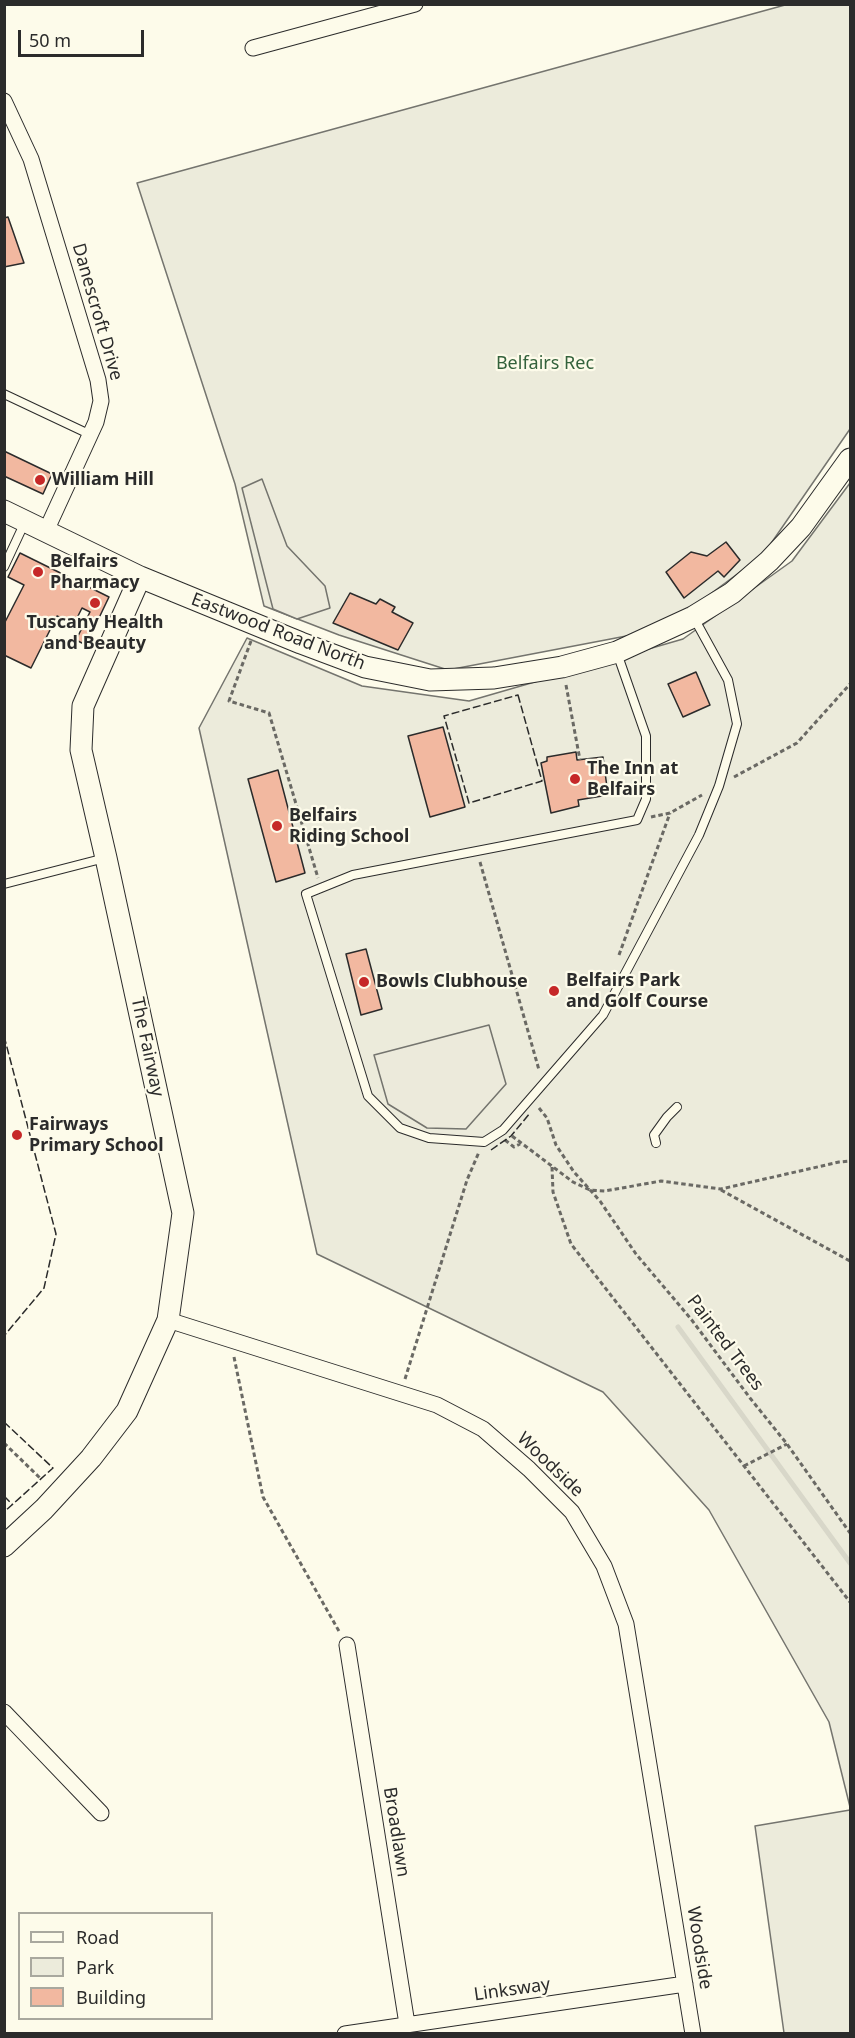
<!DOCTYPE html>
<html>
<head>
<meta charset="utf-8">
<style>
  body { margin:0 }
  #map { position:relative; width:855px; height:2038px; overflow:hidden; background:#fdfbea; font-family:"Noto Sans",sans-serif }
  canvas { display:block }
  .frame { position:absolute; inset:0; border:6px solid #2b2b2b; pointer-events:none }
  .legend { position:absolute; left:18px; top:1912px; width:195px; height:108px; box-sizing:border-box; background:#fdfbea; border:2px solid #a9a89e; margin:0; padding:8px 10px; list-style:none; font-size:18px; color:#2b2b2b }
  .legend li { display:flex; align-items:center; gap:12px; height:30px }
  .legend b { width:30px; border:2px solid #a9a89e }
  .scale { position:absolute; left:18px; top:30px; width:126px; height:27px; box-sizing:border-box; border:3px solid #2b2b2b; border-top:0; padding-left:8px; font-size:18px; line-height:21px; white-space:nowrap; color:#2b2b2b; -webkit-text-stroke:4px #fdfbea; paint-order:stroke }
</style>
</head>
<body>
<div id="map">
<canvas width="855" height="2038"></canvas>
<div class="frame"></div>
<ul class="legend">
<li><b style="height:8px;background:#fdfbea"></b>Road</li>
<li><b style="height:16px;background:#ecebdb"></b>Park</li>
<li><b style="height:16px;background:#f2b8a0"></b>Building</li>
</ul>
<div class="scale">50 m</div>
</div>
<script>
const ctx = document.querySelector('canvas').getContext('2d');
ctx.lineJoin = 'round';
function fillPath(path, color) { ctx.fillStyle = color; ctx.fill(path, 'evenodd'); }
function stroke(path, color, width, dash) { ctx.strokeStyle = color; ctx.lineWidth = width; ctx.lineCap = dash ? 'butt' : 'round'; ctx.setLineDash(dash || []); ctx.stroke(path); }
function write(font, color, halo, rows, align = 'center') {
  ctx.font = font + ' "Noto Sans",sans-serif'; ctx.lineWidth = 4.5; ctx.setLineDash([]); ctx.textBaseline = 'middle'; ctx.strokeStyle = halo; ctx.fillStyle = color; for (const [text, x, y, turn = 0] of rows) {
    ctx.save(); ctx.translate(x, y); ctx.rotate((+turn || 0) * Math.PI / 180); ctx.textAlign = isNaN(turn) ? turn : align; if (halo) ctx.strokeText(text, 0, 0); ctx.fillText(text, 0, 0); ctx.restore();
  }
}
const green = new Path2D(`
  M785 5H850V429L763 555 663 629 448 670 339 635 264 606 235 484 137 183Z
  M850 483V1807L829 1722 709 1510 603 1392 317 1254 199 728 247 638 362 686 469 701 683 639 792 561Z
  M850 1810V2033H784L755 1826Z`);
fillPath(green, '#ecebdb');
stroke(green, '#74746e', 1.5);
const parking = new Path2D(`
  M262 479 287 546 325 586 330 608 297 619 273 609 242 488Z
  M489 1025 506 1084 466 1129 427 1128 388 1104 374 1055Z`);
fillPath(parking, '#eceadb');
stroke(parking, '#74746e', 1.5);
stroke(new Path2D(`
  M678 1327 850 1563`), '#d8d7c9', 5);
const building = new Path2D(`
  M8 217 24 263 4 267V218Z
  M4 451 52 474 43 494 4 476Z
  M726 542 740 560 724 577 718 571 684 598 666 572 691 552 707 556Z
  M20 553 109 597 86 645 76 640 90 612 82 608 74 624 57 616 31 668 4 655V624L24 585 8 577Z
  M350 593 376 604 380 599 395 607 392 612 413 623 398 650 333 623Z
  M696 672 710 705 683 717 668 684Z
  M443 727 465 807 430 817 408 736Z
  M576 752 577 760 603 757 608 795 578 800 579 806 551 813 541 763 547 761V757Z
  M278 770 305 873 276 882 248 779Z
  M366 949 382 1009 361 1015 346 954Z`);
fillPath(building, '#f2b8a0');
stroke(building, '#2b2b2b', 1.5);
const lane = new Path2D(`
  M4 394 91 435
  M4 567 25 522
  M617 653 646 736V799L637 820 353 875 306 894 368 1096 400 1128 429 1138 484 1142 503 1130 603 1015 699 835 719 786 737 724 728 680 694 618
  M4 884 105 858
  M656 1143 654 1135 667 1117 677 1107`);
const street = new Path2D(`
  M253 48 415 4
  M4 101 31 159 98 380 101 401 96 422 46 531
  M168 1320 437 1405 483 1429 529 1469 572 1512 604 1566 626 1624 693 2034
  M347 1645 407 2024
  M4 1712 101 1813
  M345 2034 685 1984`);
const secondary = new Path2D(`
  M4 511 140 577 301 643 365 667 430 680 494 678 562 667 617 652 693 617 732 593 769 561 801 527 850 459
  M4 1546 44 1509 91 1458 127 1411 168 1320 183 1213 106 858 81 750 83 706 140 577`);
stroke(lane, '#2b2b2b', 10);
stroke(street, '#2b2b2b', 17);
stroke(secondary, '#2b2b2b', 23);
stroke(new Path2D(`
  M251 641 229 701 269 713 318 878
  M566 685 580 760
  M734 777 797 743 850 684
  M651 817 670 813 702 795
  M480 862 539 1070
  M619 955 670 813
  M539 1108 547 1118 556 1145 574 1172 600 1201 636 1254 691 1319 750 1398 787 1444 850 1533
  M512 1136 573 1182 590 1190 605 1191 661 1181 721 1189 839 1162 850 1161
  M505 1140 514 1147 520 1144
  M552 1167 553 1192 571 1244 850 1602
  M721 1190 850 1261
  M234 1357 263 1497 340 1633
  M405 1379 467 1180 479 1152
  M4 1443 41 1479
  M744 1466 787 1444`), '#6a6964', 3, [4.5, 3]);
stroke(lane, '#fdfbea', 8);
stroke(street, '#fdfbea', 15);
stroke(secondary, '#fdfbea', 21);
stroke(new Path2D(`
  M518 695 542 781 469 803 444 716Z
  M4 1036 56 1234 44 1288 4 1336
  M491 1150 511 1136 530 1113
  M4 1422 53 1468 4 1512
  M4 1496 13 1505`), '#2b2b2b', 1.5, [8, 3]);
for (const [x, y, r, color] of [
  [40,480,6,"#c62828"],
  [38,572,6,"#c62828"],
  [95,603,6,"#c62828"],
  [575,779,6,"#c62828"],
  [277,826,6,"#c62828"],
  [364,982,6,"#c62828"],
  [554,991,6,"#c62828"],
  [17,1135,6,"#c62828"]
]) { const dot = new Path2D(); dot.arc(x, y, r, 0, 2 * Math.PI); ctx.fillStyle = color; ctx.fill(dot); stroke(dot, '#fdfbea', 2); }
write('18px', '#2b2b2b', '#fdfbea', [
  ["Danescroft Drive",97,312,74],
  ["Eastwood Road North",278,632,21],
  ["The Fairway",147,1047,78],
  ["Painted Trees",725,1343,53],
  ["Woodside",550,1465,44],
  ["Broadlawn",396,1832,81],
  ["Woodside",699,1948,81],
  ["Linksway",512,1990,-8]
]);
write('18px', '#34623c', '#fdfbea', [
  ["Belfairs Rec",545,364]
]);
write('bold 18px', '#2b2b2b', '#fdfbea', [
  ["William Hill",52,480],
  ["Belfairs",50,562],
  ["Pharmacy",50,583],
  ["Tuscany Health",95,623,"center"],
  ["and Beauty",95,644,"center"],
  ["The Inn at",587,769],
  ["Belfairs",587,790],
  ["Belfairs",289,816],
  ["Riding School",289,837],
  ["Belfairs Park",566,981],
  ["and Golf Course",566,1002],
  ["Bowls Clubhouse",376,982],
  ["Fairways",29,1125],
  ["Primary School",29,1146]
], 'left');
</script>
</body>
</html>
